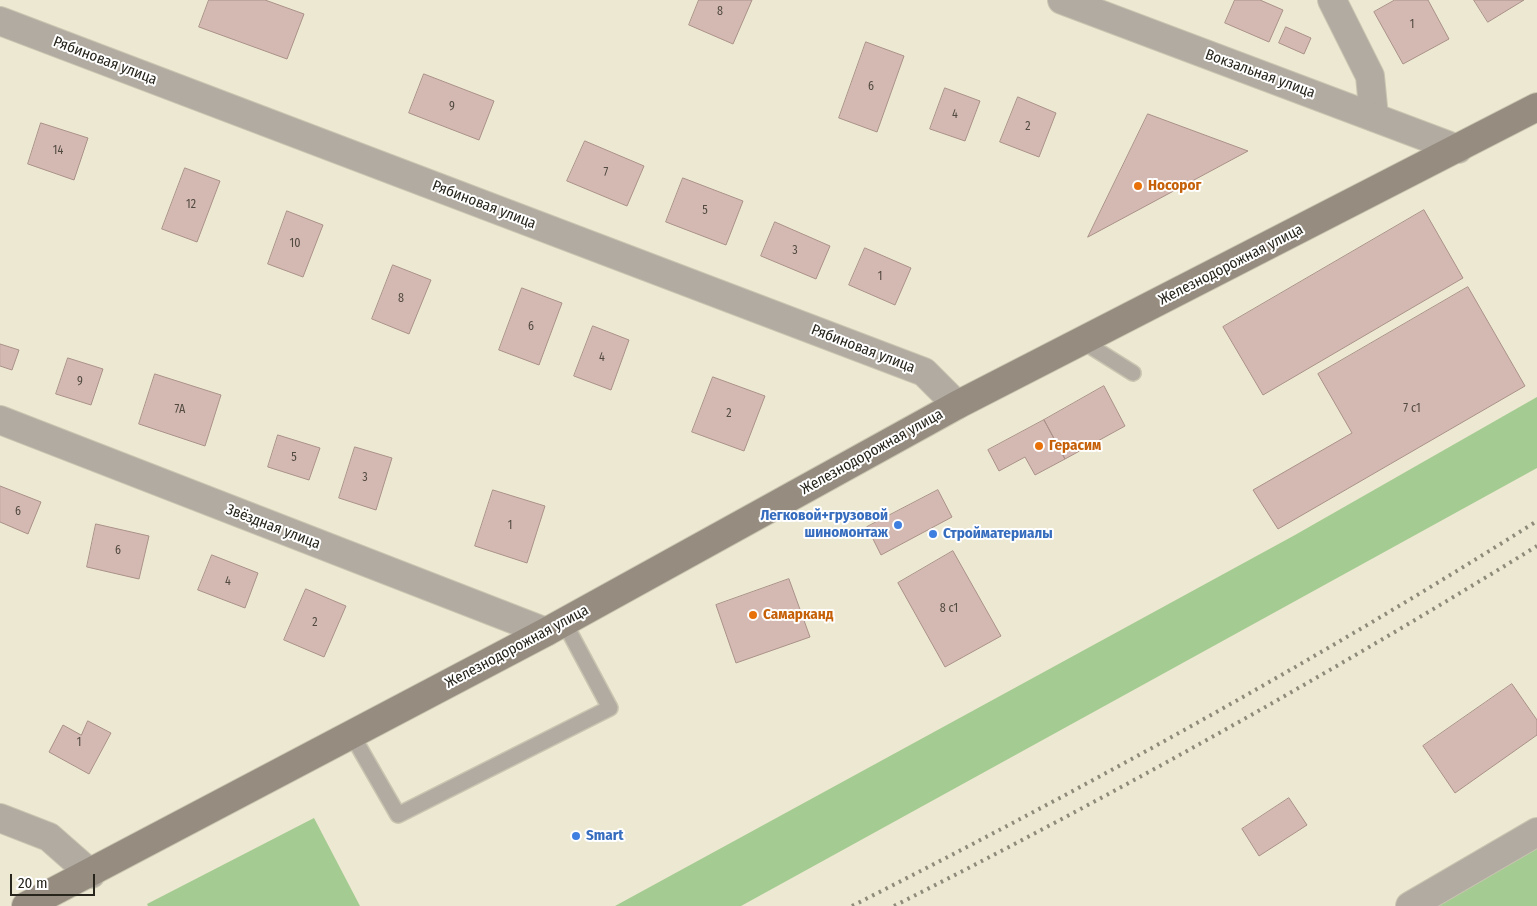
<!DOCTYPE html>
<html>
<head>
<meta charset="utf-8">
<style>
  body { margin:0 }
  #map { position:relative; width:1537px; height:906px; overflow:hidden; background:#ede8d1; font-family:"Fira Sans Condensed",sans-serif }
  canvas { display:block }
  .scale { position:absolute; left:10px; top:874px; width:85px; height:22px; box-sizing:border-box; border:2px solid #27251c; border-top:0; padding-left:6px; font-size:15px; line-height:18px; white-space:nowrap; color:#27251c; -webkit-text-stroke:4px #fff; paint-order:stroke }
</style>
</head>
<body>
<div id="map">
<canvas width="1537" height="906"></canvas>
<div class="scale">20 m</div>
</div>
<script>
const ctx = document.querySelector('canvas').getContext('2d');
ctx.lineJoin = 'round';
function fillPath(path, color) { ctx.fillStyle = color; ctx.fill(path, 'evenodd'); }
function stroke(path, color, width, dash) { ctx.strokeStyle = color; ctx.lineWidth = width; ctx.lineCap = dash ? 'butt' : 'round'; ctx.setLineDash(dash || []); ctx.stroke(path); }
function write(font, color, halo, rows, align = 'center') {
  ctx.font = font + ' "Fira Sans Condensed",sans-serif'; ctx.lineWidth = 4; ctx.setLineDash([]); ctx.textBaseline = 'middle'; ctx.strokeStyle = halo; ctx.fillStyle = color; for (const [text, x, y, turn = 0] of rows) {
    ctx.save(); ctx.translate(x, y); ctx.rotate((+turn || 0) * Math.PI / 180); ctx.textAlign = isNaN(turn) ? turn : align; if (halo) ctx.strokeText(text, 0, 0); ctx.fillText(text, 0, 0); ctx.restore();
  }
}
fillPath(new Path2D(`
  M1537 397V468L741 906H615L1295 535Z
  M314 818 360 906H148L147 904Z
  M1537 832V906H1410Z`), '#a4cb91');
const building = new Path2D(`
  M209 0H265L304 14 287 59 199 27Z
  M699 0H752L733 44 689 25Z
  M1235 0H1260L1283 10 1269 42 1225 23Z
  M1395 0H1428L1449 39 1403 64 1374 12Z
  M1474 0H1524L1488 22Z
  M1286 27 1311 38 1304 54 1279 43Z
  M866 42 904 56 877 132 839 118Z
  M424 74 494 101 479 140 409 113Z
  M945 88 980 101 965 141 930 129Z
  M1018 97 1056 113 1039 157 1000 142Z
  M1148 114 1248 151 1088 237Z
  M41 123 88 138 74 180 28 164Z
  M585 141 644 166 627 206 567 181Z
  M185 168 220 181 197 242 162 229Z
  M683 178 743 201 726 245 666 222Z
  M1424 210 1463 278 1263 395 1223 327Z
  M287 211 323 225 303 277 268 264Z
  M775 222 830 246 816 279 761 256Z
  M865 248 911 268 895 305 849 285Z
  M393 265 431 280 409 334 372 319Z
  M1468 287 1525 386 1278 529 1253 490 1352 433 1318 374Z
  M522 288 562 303 539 365 499 350Z
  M593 326 629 340 611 390 574 376Z
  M0 344 19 350 12 370 0 366Z
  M68 358 103 369 91 405 56 394Z
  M155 374 221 395 205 446 139 424Z
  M713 377 765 396 744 451 692 432Z
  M1104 386 1125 426 1065 459 1044 420Z
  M1044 420 1065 459 1035 475 1025 457 999 471 988 450Z
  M278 435 320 448 309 480 268 467Z
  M355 447 392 458 376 510 339 498Z
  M0 486 41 502 28 534 0 522Z
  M493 490 545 506 527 563 475 546Z
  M938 490 952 517 881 555 867 527Z
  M96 524 149 536 139 579 87 567Z
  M953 551 1001 636 945 667 898 583Z
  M212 555 258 573 245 608 198 590Z
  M789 579 810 637 736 663 716 605Z
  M306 589 346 606 324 657 284 640Z
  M1512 684 1537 720V735L1455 793 1423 746Z
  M88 721 111 733 89 774 49 752 63 725 81 735Z
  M1289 798 1307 825 1259 856 1242 829Z`);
fillPath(building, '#d3b9b1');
stroke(building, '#aa9189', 1);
const service = new Path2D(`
  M1082 341 1133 373
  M352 735 398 815 610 708 564 622`);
const minor = new Path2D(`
  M1332 0 1370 76 1374 117
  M0 21 924 372 957 405
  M0 420 546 632
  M0 818 49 837 91 874
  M1410 906 1537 832`);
const tertiary = new Path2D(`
  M1062 0 1458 149`);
const secondary = new Path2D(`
  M26 906 546 632 957 405 1537 107`);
stroke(service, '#c9c5b0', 18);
stroke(minor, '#c9c5b0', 30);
stroke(tertiary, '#c9c5b0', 30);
stroke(secondary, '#c9c5b0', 30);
stroke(service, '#b1aba2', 15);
stroke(minor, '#b1aba2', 28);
stroke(tertiary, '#b1aba2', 28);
stroke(secondary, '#968d80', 28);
stroke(new Path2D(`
  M852 906C1087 787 1314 662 1537 521
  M894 906C1114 795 1328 675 1537 546`), '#8e8b7b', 4, [2.5, 5]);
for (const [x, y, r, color] of [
  [1138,186,5,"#e8710a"],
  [1039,446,5,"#e8710a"],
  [898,525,5,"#3f7fe0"],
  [933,534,5,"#3f7fe0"],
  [753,615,5,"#e8710a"],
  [576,836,5,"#3f7fe0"]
]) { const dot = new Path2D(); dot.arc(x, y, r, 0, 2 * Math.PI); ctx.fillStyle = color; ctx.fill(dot); stroke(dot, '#fff', 2); }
write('12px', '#524a41', null, [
  ["8",720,12],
  ["1",1412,25],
  ["6",871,87],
  ["9",452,107],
  ["4",955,115],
  ["2",1028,127],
  ["14",58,151],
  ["7",606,173],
  ["12",191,205],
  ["5",705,211],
  ["10",295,244],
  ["3",795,251],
  ["1",880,277],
  ["8",401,299],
  ["6",531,327],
  ["4",602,358],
  ["9",80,382],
  ["7 с1",1412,409],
  ["7А",180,410],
  ["2",729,414],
  ["5",294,458],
  ["3",365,478],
  ["6",18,512],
  ["1",510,526],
  ["6",118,551],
  ["4",228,582],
  ["8 с1",949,609],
  ["2",315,623],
  ["1",79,743]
]);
write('15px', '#27251c', '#fff', [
  ["Рябиновая улица",105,61,21],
  ["Вокзальная улица",1260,74,20],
  ["Рябиновая улица",484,205,21],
  ["Железнодорожная улица",1231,265,-27],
  ["Рябиновая улица",863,349,21],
  ["Железнодорожная улица",872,452,-29],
  ["Звёздная улица",273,527,21],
  ["Железнодорожная улица",517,647,-28]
]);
write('bold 15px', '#c56008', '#fff', [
  ["Носорог",1148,186],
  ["Герасим",1049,446],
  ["Самарканд",763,615]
], 'left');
write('bold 15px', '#366cbe', '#fff', [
  ["Легковой+грузовой",888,516,"right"],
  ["шиномонтаж",888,533,"right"],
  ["Стройматериалы",943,534],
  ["Smart",586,836]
], 'left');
</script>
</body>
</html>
